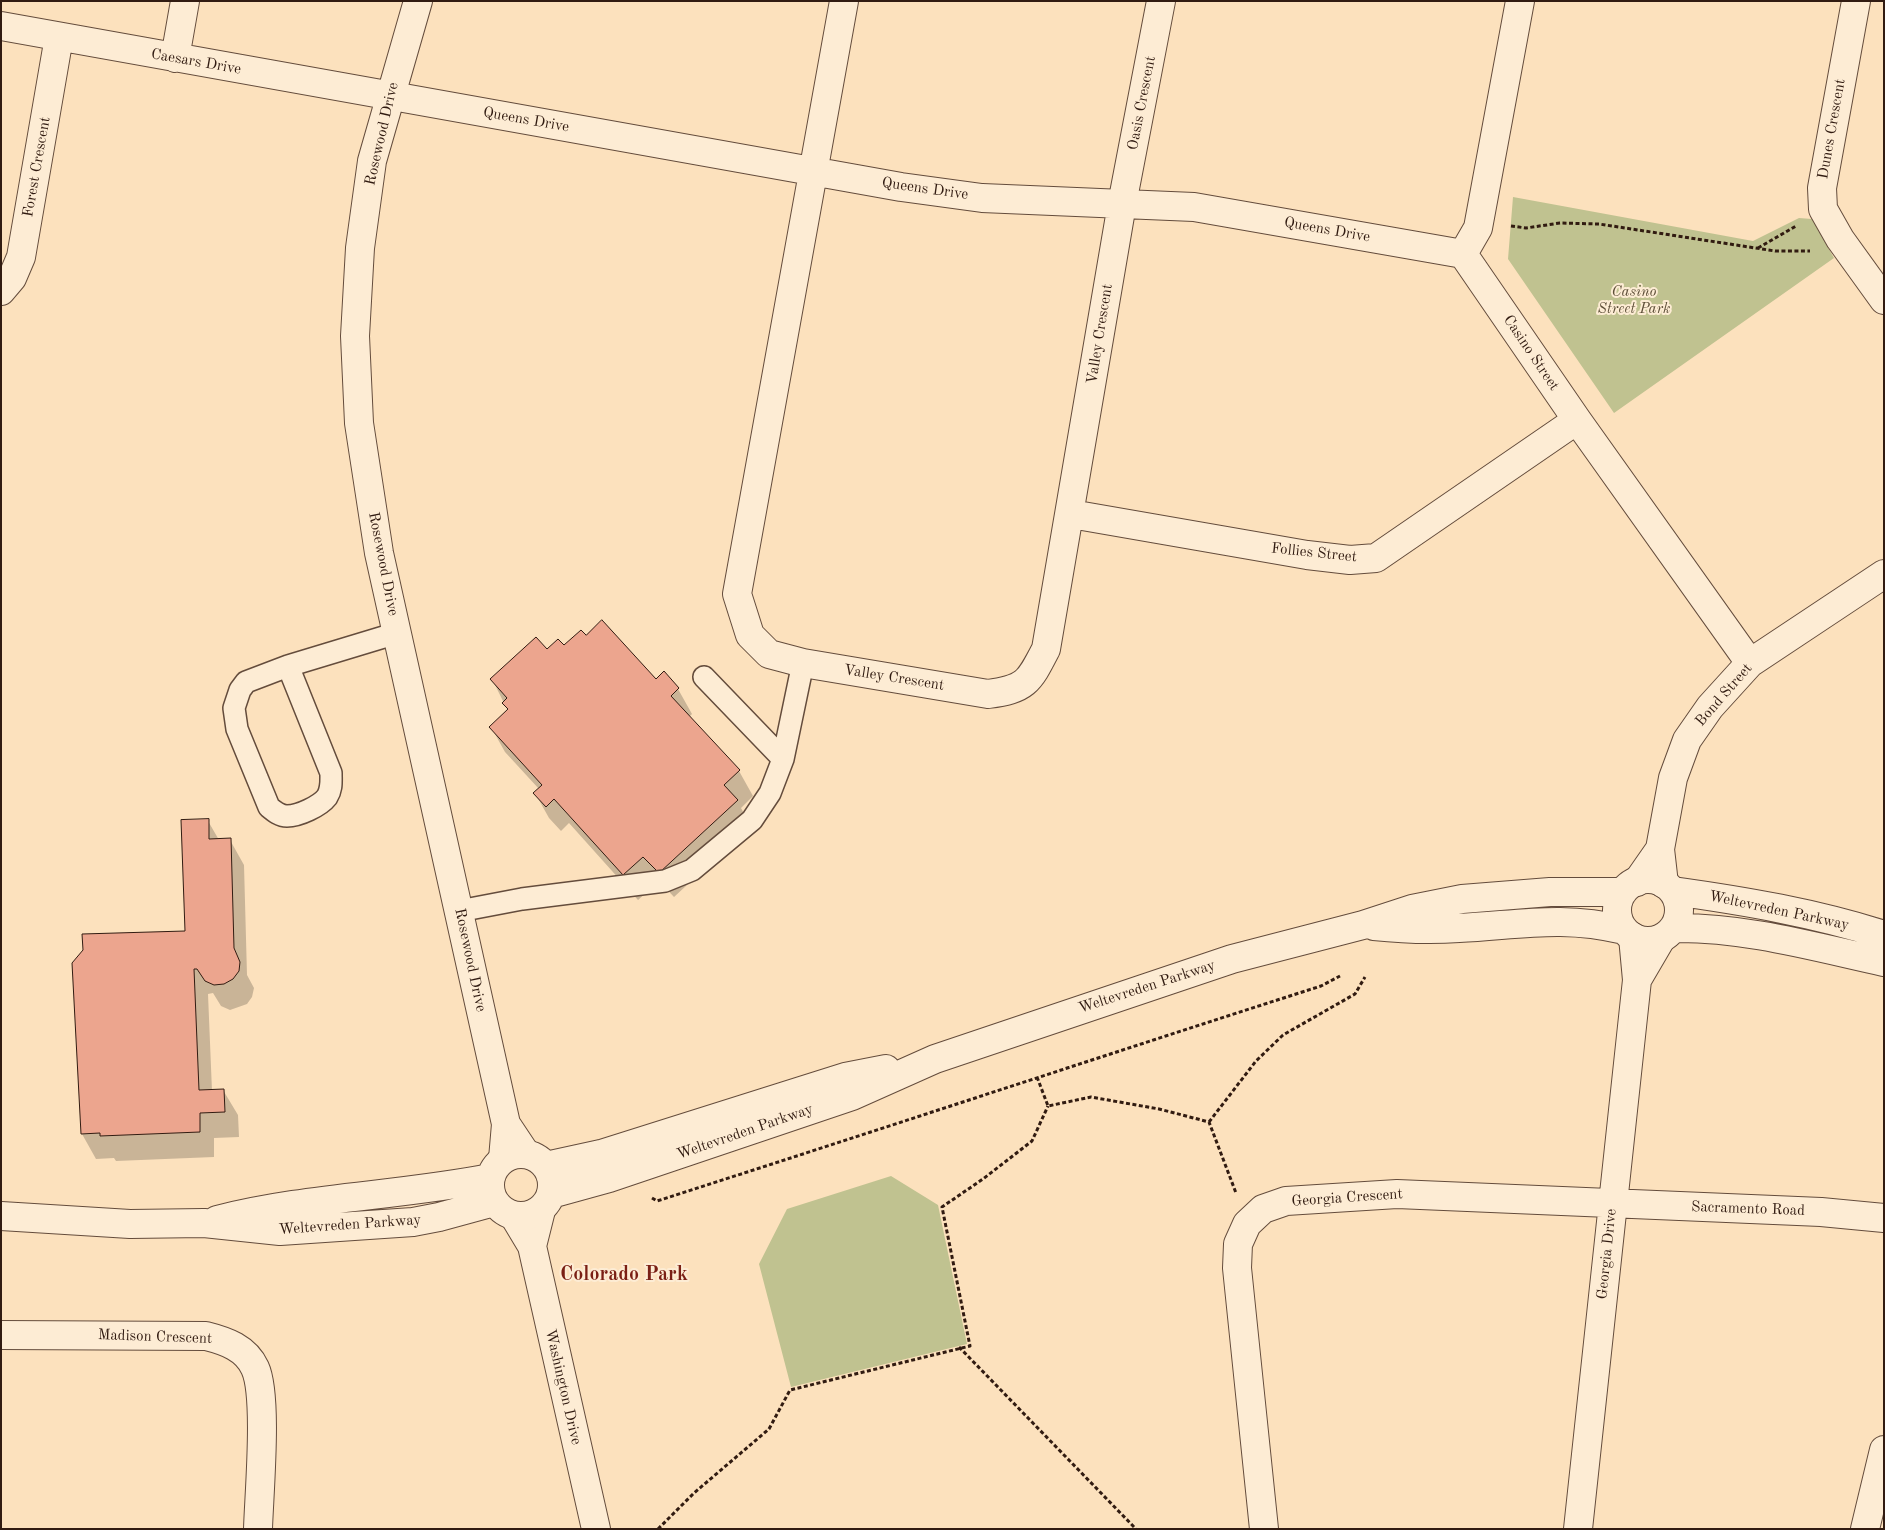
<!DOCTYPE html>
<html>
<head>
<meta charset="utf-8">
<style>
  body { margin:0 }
  #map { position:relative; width:1885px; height:1530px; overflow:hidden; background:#fce1bd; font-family:"Old Standard TT",serif }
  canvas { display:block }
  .frame { position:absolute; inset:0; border:2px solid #311b11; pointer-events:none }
</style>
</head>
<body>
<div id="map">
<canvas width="1885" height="1530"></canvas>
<div class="frame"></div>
</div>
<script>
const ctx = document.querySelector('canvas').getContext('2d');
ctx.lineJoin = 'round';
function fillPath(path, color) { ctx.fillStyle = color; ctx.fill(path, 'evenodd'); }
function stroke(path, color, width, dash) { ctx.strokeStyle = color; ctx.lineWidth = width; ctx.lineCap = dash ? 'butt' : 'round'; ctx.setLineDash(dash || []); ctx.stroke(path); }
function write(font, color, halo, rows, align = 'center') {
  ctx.font = font + ' "Old Standard TT",serif'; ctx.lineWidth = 4; ctx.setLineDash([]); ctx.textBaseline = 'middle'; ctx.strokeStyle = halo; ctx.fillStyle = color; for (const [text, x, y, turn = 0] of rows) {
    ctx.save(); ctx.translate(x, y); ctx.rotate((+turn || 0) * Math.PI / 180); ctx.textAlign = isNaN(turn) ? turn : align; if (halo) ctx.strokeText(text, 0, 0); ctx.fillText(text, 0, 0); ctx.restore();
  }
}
fillPath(new Path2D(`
  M1513 197 1753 241 1799 218 1812 219 1834 258 1614 413 1508 259Z
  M891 1176 938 1205 967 1344 791 1387 759 1264 787 1209Z`), '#c0c290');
fillPath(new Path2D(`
  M586 637 655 680 663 673 678 689 692 714 689 717 739 771 753 796 741 808 751 826 674 897 659 881 638 900 569 823 561 831 549 818 535 793 539 789 505 752 491 727 508 711 492 679 547 651 564 647Z
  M208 821 219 840H230L244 865 247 975 254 988 252 997 247 1004 230 1010 221 1006 213 993 208 994 212 1091 223 1090 238 1115 239 1137 214 1138V1157L116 1161 114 1158 96 1159 82 1134 186 932Z`), '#0003');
const building = new Path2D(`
  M602 620 656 679 664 671 679 688 671 696 740 770 724 785 738 800 659 873 643 857 623 875 554 799 546 807 533 793 542 785 489 727 508 709 502 703 507 698 490 679 536 637 547 649 558 639 564 645 581 630 586 635Z
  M209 819V839L231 838 234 948 240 962 239 971 233 979 224 984 214 985 205 981 197 969H194L199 1090 224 1089 225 1112 200 1113V1132L100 1136V1133L81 1134 72 963 83 950 82 934 185 931 181 820Z`);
fillPath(building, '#eca58e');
stroke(building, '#311b11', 1);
const service = new Path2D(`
  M288 666 331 773C331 782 332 789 327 797 320 806 299 816 287 816 280 816 275 812 269 807L237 729 234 708 240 690 246 682 288 666 397 633
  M704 677 783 759
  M459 911 522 899 665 881 692 870 752 820 770 793 783 759 803 663`);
const minor = new Path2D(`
  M418 1 372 161 360 248 355 336 359 423 379 553 506 1124 503 1159
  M844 1 737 594 750 635 769 654 803 663 988 694C1026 689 1029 682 1046 649L1122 204 1161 1
  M1856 1 1822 188 1823 209 1840 239 1884 300
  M1 26 901 187 982 198 1194 207 1463 254
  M175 58 185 1
  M1463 254 1577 420 1750 663
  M1463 254 1478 228 1520 1
  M1 291 12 278 21 257 59 37
  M1071 514 1307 555 1350 560 1376 558 1577 420
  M1637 882 1660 849
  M1664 884 1660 849 1673 778 1687 740 1710 707 1750 663 1884 574
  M1637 980 1661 939
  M506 1124 526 1154
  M514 1216 532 1246 596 1529
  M532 1246 541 1210
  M1 1335 206 1336C226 1341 246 1348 255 1368 268 1396 259 1494 258 1529
  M1264 1529 1237 1268 1238 1244 1247 1224 1263 1209 1286 1201 1397 1194 1821 1212 1884 1218
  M1578 1529 1637 980 1633 937
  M1865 1529 1884 1450`);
const tertiary = new Path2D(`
  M1617 910a31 31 0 1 1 62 0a31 31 0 1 1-62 0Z
  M1673 891C1745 901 1815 913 1884 935
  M1374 926C1403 929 1431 930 1459 928 1520 925 1562 915 1624 930
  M1674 928C1745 927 1815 947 1884 962
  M490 1185a31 31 0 1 1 62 0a31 31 0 1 1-62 0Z
  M546 1166 601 1154 845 1077 886 1069
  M551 1194 609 1178 852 1096 935 1059 1232 959 1363 925 1412 909 1462 899 1550 892H1623
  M1 1216 130 1224 204 1223 280 1231 413 1222 439 1217 494 1202
  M217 1220C306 1197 400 1196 490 1178`);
stroke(service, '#644c3c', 24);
stroke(minor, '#644c3c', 30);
stroke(tertiary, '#644c3c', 30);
stroke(new Path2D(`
  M1511 226 1526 228 1560 223 1599 224 1775 251H1810
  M1758 248 1796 226
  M1037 1077 1048 1106 1091 1097 1159 1109 1209 1122 1236 1193
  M1209 1122 1256 1061 1283 1035 1355 994 1365 977
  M652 1198 657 1201C879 1130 1099 1057 1321 986L1340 976
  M959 1347 1136 1529
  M658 1529 694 1493 769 1429 790 1390 970 1346 942 1207 983 1179 1032 1141 1048 1106`), '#311b11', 3, [4, 2.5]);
stroke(service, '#fdecd4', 21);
stroke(minor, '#fdecd4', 28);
stroke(tertiary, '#fdecd4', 28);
write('15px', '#311b11', '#fdecd4', [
  ["Caesars Drive",196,62,10],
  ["Oasis Crescent",1142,103,-79],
  ["Queens Drive",526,120,10],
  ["Dunes Crescent",1832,129,-80],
  ["Rosewood Drive",382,134,-77],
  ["Forest Crescent",37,167,-80],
  ["Queens Drive",925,189,8],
  ["Queens Drive",1327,230,10],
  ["Valley Crescent",1100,334,-81],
  ["Casino Street",1531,353,56],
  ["Follies Street",1314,553,6],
  ["Rosewood Drive",383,564,79],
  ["Valley Crescent",894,678,9],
  ["Bond Street",1724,695,-49],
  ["Weltevreden Parkway",1779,911,12],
  ["Rosewood Drive",470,960,78],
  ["Weltevreden Parkway",1147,987,-18],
  ["Weltevreden Parkway",745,1132,-19],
  ["Georgia Crescent",1347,1198,-4],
  ["Sacramento Road",1748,1209,2],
  ["Weltevreden Parkway",350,1225,-4],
  ["Georgia Drive",1607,1254,-84],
  ["Madison Crescent",155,1337,2],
  ["Washington Drive",563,1387,77]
]);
write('italic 15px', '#5c4d37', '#fdecd4', [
  ["Casino",1634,292],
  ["Street Park",1634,309]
]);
write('bold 20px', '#7a1f14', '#fdecd4', [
  ["Colorado Park",624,1275]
]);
</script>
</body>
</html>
